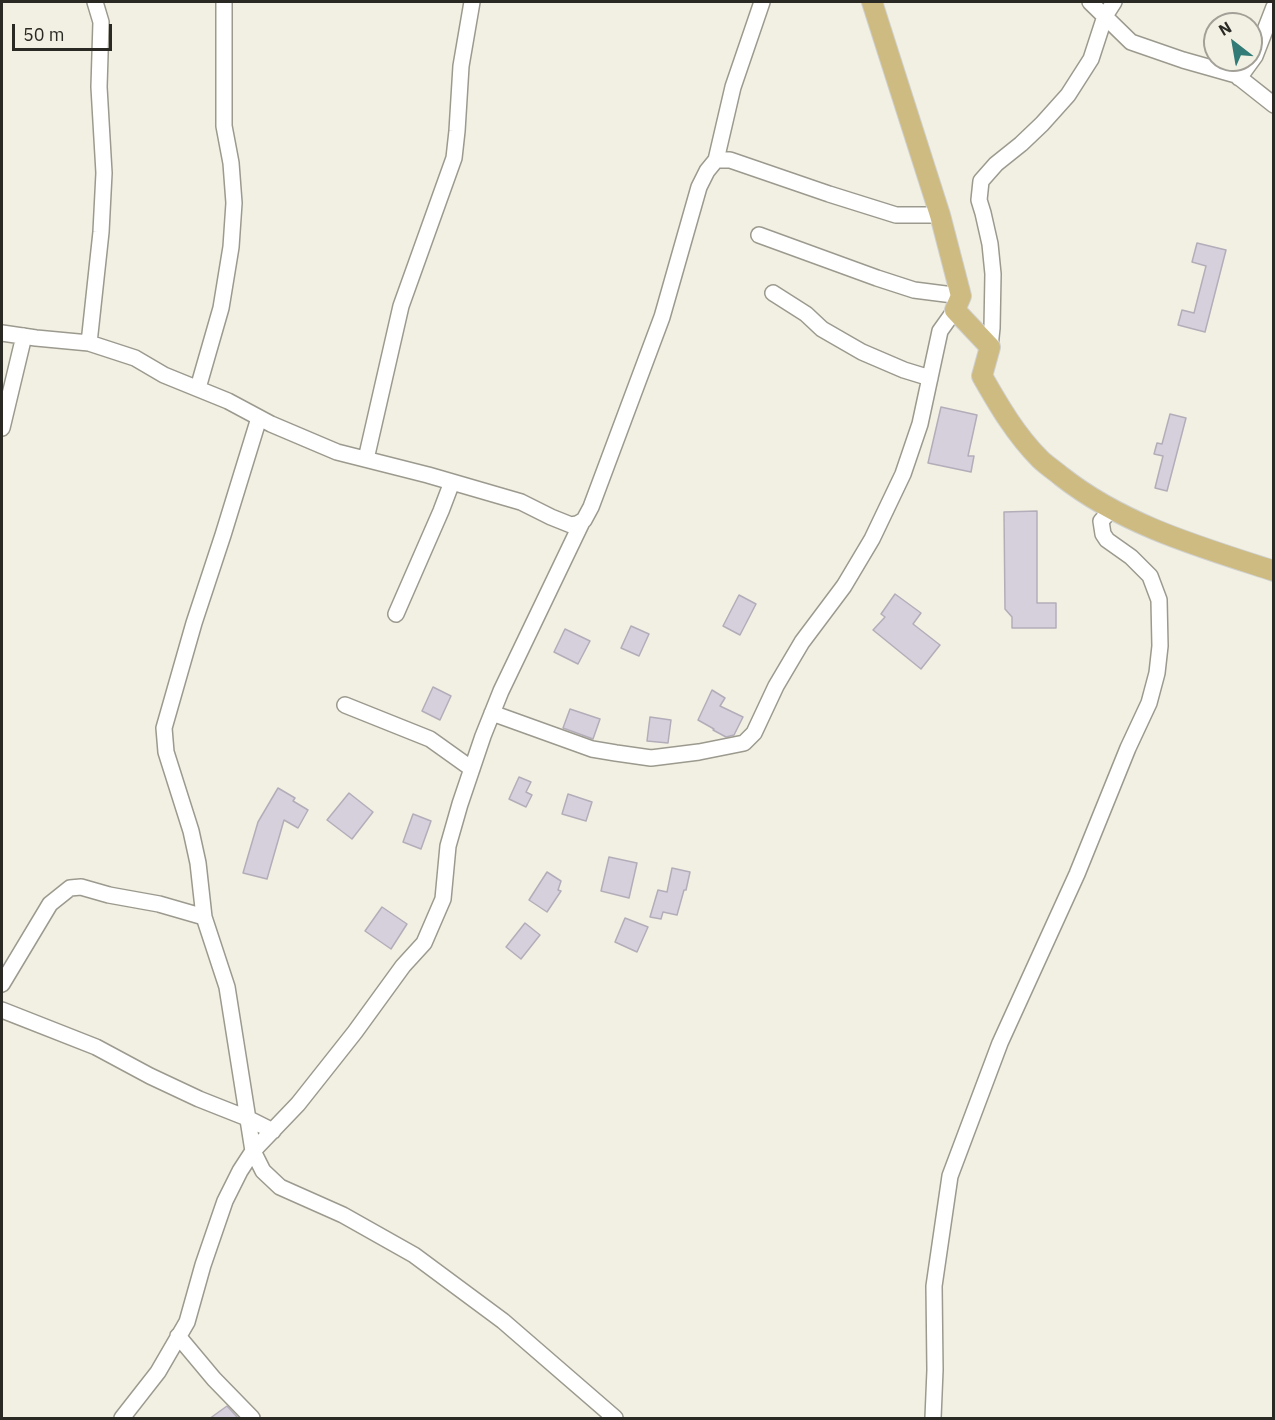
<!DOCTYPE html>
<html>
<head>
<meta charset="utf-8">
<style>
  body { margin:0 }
  #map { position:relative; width:1275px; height:1420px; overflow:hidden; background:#f2f0e3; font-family:"IBM Plex Sans",sans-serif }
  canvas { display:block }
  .frame { position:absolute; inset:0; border:3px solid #2a2924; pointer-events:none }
  .north { position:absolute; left:1203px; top:12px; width:60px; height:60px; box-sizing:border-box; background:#f2f0e3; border:2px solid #a2a097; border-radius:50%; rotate:329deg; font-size:16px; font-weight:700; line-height:24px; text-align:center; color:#2a2924 }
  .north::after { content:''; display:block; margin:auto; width:21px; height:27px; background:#327b77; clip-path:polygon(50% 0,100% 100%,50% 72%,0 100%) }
  .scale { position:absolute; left:12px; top:24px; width:100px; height:27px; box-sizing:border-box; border:3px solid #2a2924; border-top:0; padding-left:8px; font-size:18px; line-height:21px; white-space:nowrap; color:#2a2924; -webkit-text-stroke:4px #f2f0e3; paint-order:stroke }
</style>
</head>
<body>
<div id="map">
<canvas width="1275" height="1420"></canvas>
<div class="frame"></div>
<div class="north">N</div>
<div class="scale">50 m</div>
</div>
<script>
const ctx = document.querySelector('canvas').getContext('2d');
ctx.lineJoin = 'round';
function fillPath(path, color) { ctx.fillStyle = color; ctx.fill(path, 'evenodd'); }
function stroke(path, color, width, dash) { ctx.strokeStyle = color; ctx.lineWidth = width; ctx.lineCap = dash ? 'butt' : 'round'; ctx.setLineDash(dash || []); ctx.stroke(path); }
const building = new Path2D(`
  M1197 243 1226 250 1205 332 1178 325 1182 310 1194 313 1206 266 1192 262Z
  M941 407 977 415 968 456H974L971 472 928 463Z
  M1170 414 1186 418 1167 491 1155 488 1163 456 1154 454 1157 443 1162 444Z
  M1037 511V603H1056V628H1012V617L1005 609 1004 512Z
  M895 594 921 613 913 624 940 645 921 669 873 630 885 617 881 614Z
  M739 595 756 604 740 635 723 626Z
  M631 626 649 634 639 656 621 648Z
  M565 629 590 641 578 664 554 652Z
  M433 687 451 696 440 720 422 711Z
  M712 690 725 698 720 706 743 717 734 735 726 737 713 730 714 729 698 720Z
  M570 709 600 719 593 739 563 728Z
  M650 717 671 720 668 743 647 741Z
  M519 777 531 782 526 792 532 795 526 807 509 799Z
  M278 788 295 798 293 801 308 810 298 828 284 820 267 879 243 873 258 822Z
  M349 793 373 812 352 839 327 820Z
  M568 794 592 802 586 821 562 814Z
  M413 814 431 821 421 849 403 842Z
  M609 857 637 863 629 898 601 891Z
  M672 868 690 872 686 890H684L677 915 663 912 661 919 650 917 658 890 667 892Z
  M547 872 561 881 558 890 561 891 547 912 529 900Z
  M382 907 407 924 391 949 365 931Z
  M625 918 648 927 637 952 615 942Z
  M525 923 540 935 521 959 506 947Z
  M227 1406 239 1419H209Z`);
fillPath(building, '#d6d0dd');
stroke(building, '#b3adb9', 1.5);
const minor = new Path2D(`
  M1090 2 1131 42 1183 60 1236 75 1274 105
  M1239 78 1255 56 1274 7
  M716 160 733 87 762 2
  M759 235 877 278 914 290 961 296
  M773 293 806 314 822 329 862 352 904 370 930 378
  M2 333 36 338 89 343 135 358 164 375 228 401 271 424 337 452 428 475 521 502 551 517 571 525 577 524 584 520 591 507 662 317 699 187 707 171 716 160H730L829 194 896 215H940
  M89 343 101 232 104 173 99 87 101 22 95 2
  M990 347 992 328 993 274 990 244 983 213 979 200 981 181 996 164 1021 144 1042 124 1068 95 1091 59 1105 16 1114 2
  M198 388 221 308 231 247 234 203 231 163 224 126V2
  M259 418 223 535 194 623 164 728 166 752 191 831 198 863 204 917 227 987 253 1151 263 1171 280 1187 343 1215 414 1255 503 1321 615 1418
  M2 428 24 336
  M366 459 401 306 454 158 457 131 461 66 472 2
  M396 614 441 511 452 482
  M345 705 430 739 472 769
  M492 713 592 749 616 753 651 758 699 752 744 743 754 733 776 686 802 642 844 586 872 539 903 474 920 424 940 331 955 310
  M2 984 50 904 70 888 81 887 109 895 159 904 204 917
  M2 1010 96 1047 150 1076 199 1099 247 1118 273 1131
  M178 1336 214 1379 252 1418
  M122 1418 158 1372 187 1322 203 1265 225 1201 240 1171 253 1151 298 1104 355 1032 403 966 424 943 443 899 448 846 460 804 483 736 501 691 582 522
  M933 1418 935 1370 934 1286 950 1176 1000 1043 1077 874 1128 748 1149 703 1157 673 1160 646 1159 600 1150 576 1131 557 1107 540 1103 534 1101 521 1112 509`);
const major = new Path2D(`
  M872 2 940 215 961 296 955 310 990 347 982 376C999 406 1016 435 1040 459 1046 465 1054 470 1061 476 1123 525 1200 547 1274 571`);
stroke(minor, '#9c9a8e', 18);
stroke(major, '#d0d0cf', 22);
stroke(minor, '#fff', 15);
stroke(major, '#cdbb82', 20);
</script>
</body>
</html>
